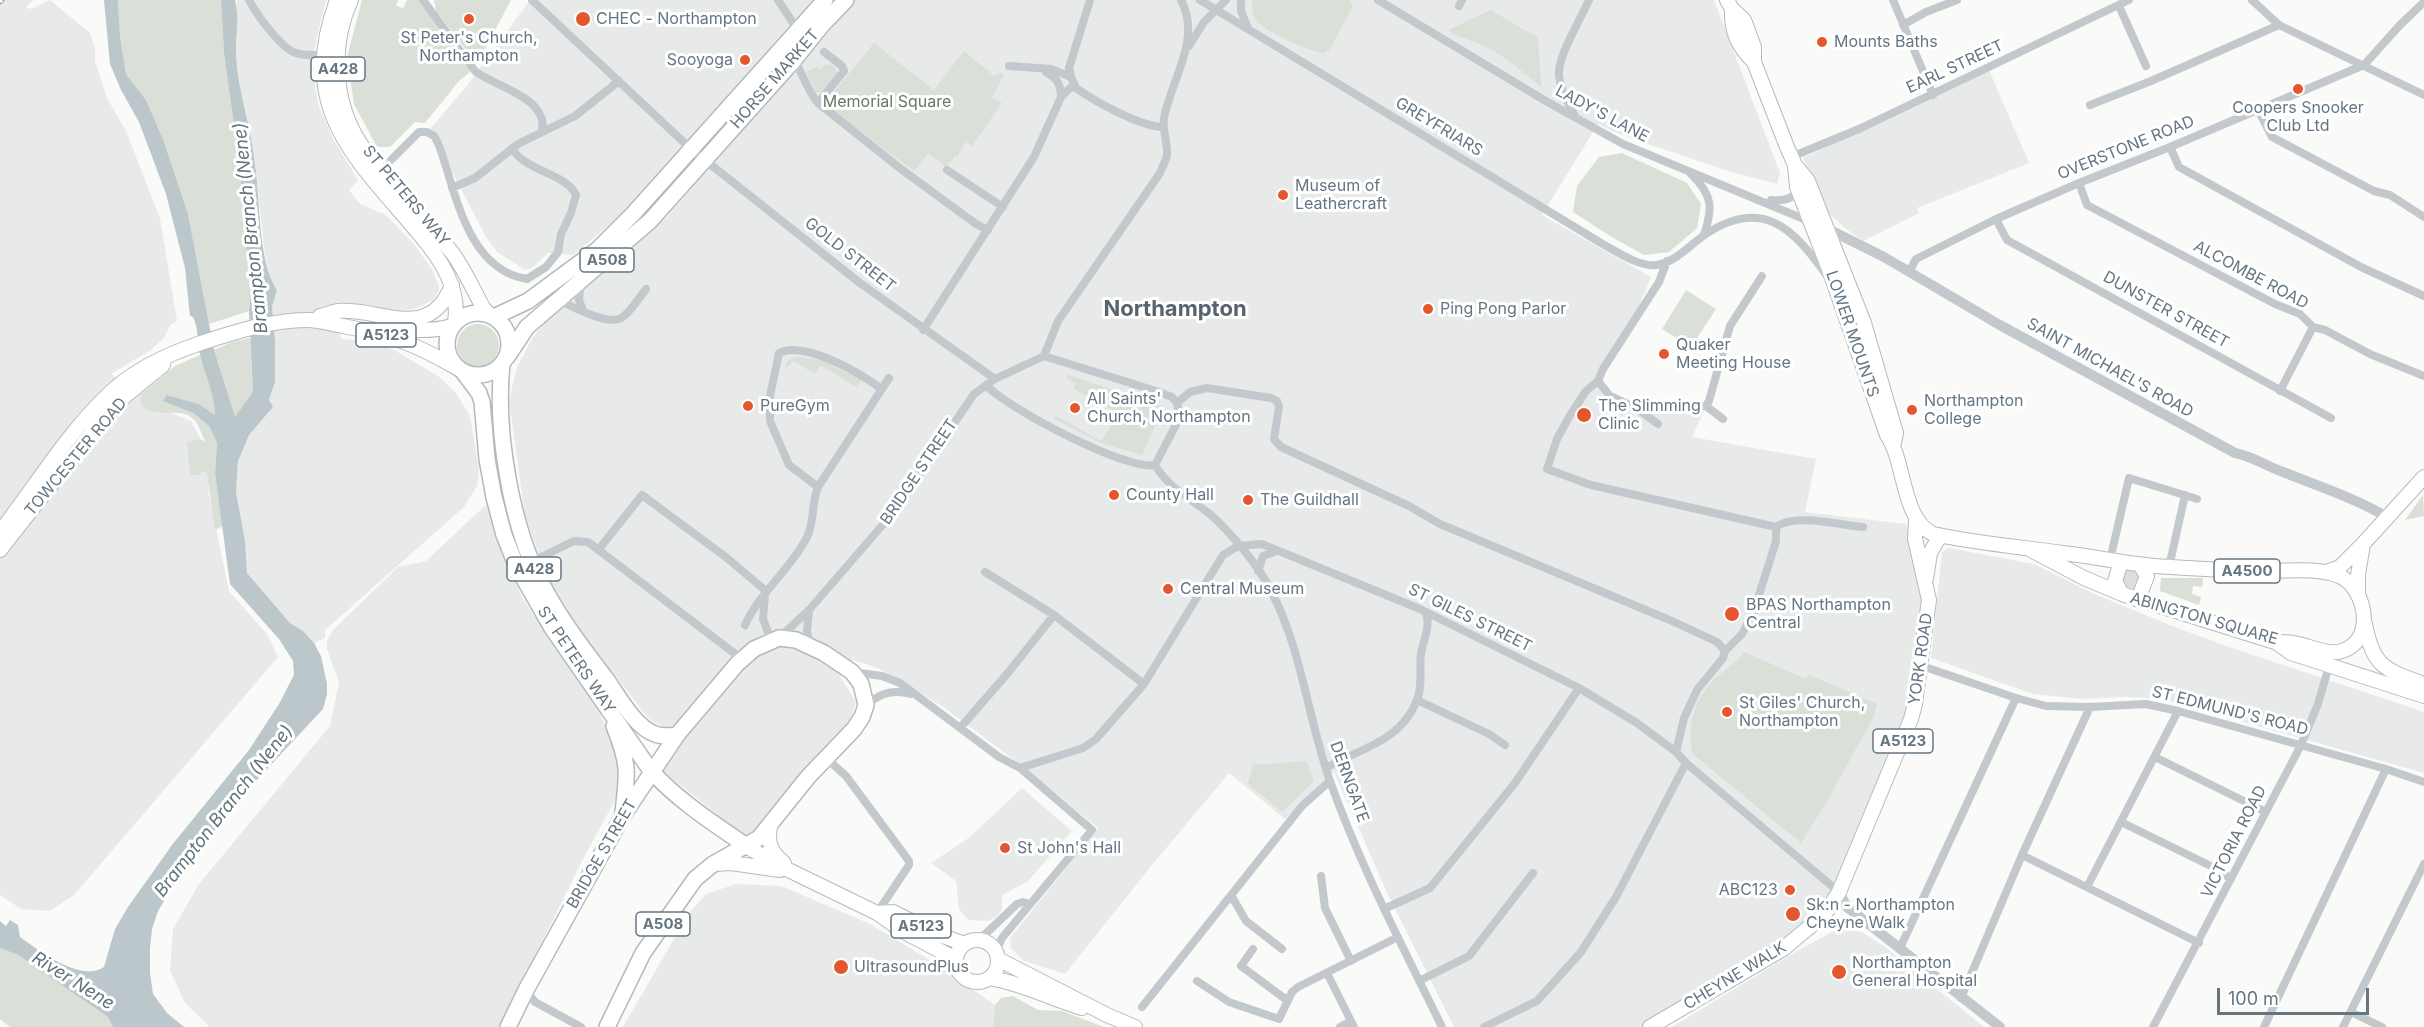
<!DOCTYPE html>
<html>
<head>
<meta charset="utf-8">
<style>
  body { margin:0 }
  #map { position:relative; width:2424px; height:1027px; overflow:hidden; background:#fafaf8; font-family:Inter,sans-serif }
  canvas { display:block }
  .scale { position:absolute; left:2217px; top:988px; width:152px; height:27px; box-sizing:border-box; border:3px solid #657683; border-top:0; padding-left:8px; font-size:18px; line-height:21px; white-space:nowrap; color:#657683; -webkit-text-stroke:4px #fff; paint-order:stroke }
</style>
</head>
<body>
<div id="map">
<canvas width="2424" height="1027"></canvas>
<div class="scale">100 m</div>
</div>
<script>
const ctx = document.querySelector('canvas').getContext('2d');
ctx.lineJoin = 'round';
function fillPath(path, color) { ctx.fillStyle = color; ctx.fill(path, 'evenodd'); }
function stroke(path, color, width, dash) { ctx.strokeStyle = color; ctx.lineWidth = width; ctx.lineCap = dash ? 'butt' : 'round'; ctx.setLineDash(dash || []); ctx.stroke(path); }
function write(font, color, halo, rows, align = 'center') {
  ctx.font = font + ' Inter,sans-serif'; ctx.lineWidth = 6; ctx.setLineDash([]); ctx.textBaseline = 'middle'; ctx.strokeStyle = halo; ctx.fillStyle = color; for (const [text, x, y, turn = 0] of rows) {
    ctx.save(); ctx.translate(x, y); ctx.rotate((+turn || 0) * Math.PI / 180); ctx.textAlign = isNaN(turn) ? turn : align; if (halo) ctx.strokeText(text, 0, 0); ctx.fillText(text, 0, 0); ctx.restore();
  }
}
fillPath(new Path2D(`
  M0 0H33L26 7 31 9 50 0 90 33 95 48V61L107 98 126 131 160 218 177 321 170 325 164 338 151 350 111 374 157 407 191 421 206 449 209 494 229 591 267 634 278 657 74 895 50 911 21 909 0 895Z
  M237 0H326L316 40 313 66 315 89 319 107 333 139 358 180 349 190 360 204 386 215 414 244 431 268 439 286V291L433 300 415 309 397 311 336 302 341 339 365 341 394 350 438 376 456 393 470 416 479 470 477 486 464 507 325 630V638L314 643 303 631 290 623 247 573 245 541 236 492 238 461 243 446 249 435 273 407 269 400 275 382V341L272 306 277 290 270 280 264 247 255 161 243 108 236 56Z
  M530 0H1714L1780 173 1777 184 1728 171 1619 134 1598 124 1542 215 1651 277 1627 334 1598 381 1610 396 1634 407 1706 406 1692 437 1816 459 1805 512 1906 524 1923 593V654L1899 751 1831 905 1764 961 1650 1027H1454L1388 895 1334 772 1285 819 1229 773 1152 865 1065 974 1024 961 1011 948 1010 938 1098 828 1033 774 942 706 880 669 853 660 838 673 856 702 851 719 758 830 746 837 660 769 682 739 648 718 580 630 547 577 525 516 509 400 517 367 533 337 551 315 667 217 698 181 671 158 618 218 573 255 548 253 532 268 525 270 497 252 486 237 430 129 466 87Z
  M1989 70 2029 163 1917 208 1919 213 1863 241 1845 228 1822 207 1803 158Z
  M490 501 507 564 523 599 598 709 617 752 620 773 618 795 583 859 500 1027H210L185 1003 170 971 173 929 199 884 330 726 339 682 327 649V641L332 631 398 567 426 561Z
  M1949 548 2034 564 2092 593 2172 626 2232 648 2424 712V773L2158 698 2126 697 2081 699 2033 694 1931 658 1942 552Z
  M1022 788 1072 831 1027 882 1002 895V909L997 916 988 921 968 920 959 909 956 881 931 863 970 837Z
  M736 884 781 886 870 924 938 965 995 1005 993 1027H623L689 913 706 894Z
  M1851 925 1885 947 1984 1027H1672L1797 951 1841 927 1848 928Z`), '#e8e9e9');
fillPath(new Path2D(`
  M118 0H221L224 53 239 162 251 291 249 311 209 324 188 214 163 139 146 100 126 74 120 36Z
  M362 0H398L396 6 403 8 407 0H419L471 71 459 81 425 123 415 122 390 147H377L354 104 347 57Z
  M434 0H511L477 64 436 11Z
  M1252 0H1349L1353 6 1330 49 1324 53C1309 52 1264 31 1255 19 1252 13 1252 6 1252 0Z
  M1491 10 1538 38 1541 87C1522 71 1501 53 1478 43 1467 39 1458 37 1448 30Z
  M874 43 934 90 964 51 994 76 1000 73 1004 74 992 98 1002 103 972 146 966 142 957 157 955 156 946 167 928 153 914 171 824 104Z
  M826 64 834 66 837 73 822 92H816L806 72 817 67 820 69Z
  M1622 153 1687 183 1701 204 1697 228 1669 252 1644 255 1610 236 1573 212 1577 186 1599 157Z
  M1686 290 1716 309 1691 347 1662 329Z
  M457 345a21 21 0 1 1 42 0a21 21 0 1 1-42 0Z
  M250 338 253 393 235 418 214 350 232 342Z
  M200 355 215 400V416L199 404 167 395 164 401 193 413 209 426 217 443 215 473 223 526 215 530 207 473 203 471 199 475H190L187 442 197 439 205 441C202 435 199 425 194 420 180 405 158 421 141 405L140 395 175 366Z
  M801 357 823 361 862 380 857 388 821 365 815 374 794 361 785 369 786 363 792 358Z
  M1068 375 1161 406 1162 410 1142 455 1101 443 1054 419 1056 416 1101 441 1113 423 1108 419 1112 410 1073 388 1076 384 1066 378Z
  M2423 495 2424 516 2405 520Z
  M2127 569 2137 571 2142 576 2135 589 2123 586 2121 573Z
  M2161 578H2203L2202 587 2193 586 2192 594 2201 597 2199 605 2160 591Z
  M1744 652 1806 679 1809 675 1877 704 1874 716 1830 796 1801 843 1693 754C1686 728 1694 700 1713 681 1723 670 1735 665 1744 652Z
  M1307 761 1314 781 1282 812 1248 784 1253 765Z
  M0 948 18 955 108 1017 113 1027H10L0 1019Z
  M1013 996 1038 1010 1062 1011 1104 1027H993L995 1005 1001 998Z`), '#dadfd7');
fillPath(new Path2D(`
  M104 0H118L120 36 126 74 146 100 163 139 188 214 214 350 235 417 253 392 249 311 251 291 239 162 224 53 221 0H235C240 17 235 37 236 55 238 92 251 127 255 164 260 198 258 263 277 290L272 306 275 341V382L269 400 273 407 249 435 238 461 236 492 245 541 247 573 290 623 303 631 314 643 321 656 327 684V694L323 709 253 784 184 868 158 911 152 929 150 948V973L153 994 167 1013 184 1027H113L108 1017 18 955 0 948V921L6 926 10 920 18 925 20 937C38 950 81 983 104 967L115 929 128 907 172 845 249 750 279 704 294 675 293 661 279 639 230 584 215 473 217 443 209 426 193 413 163 401 167 395 199 404 215 415C215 393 205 376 200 355 197 342 199 330 193 317L190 316 185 268 166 194 139 122 121 90 110 64Z`), '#bbc7cb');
const primary = new Path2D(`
  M337 0C296 111 356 158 421 236 442 261 460 289 455 322
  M351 0C332 41 333 93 354 133 378 176 418 212 450 250 464 267 473 290 484 309L491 316
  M1727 0 1732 9 1744 20 1754 47V62L1787 147 1795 165 1808 181 1864 323 1896 433 1894 443
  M1732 9C1731 31 1738 47 1754 62
  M1795 165 1797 187 1829 269 1887 435C1906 463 1901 518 1933 534 1976 543 2020 547 2063 553 2099 557 2135 566 2171 567 2203 569 2235 571 2267 571 2289 571 2318 567 2339 576 2362 585 2374 628 2353 645 2334 661 2314 646 2293 643 2287 642 2281 642 2275 642L2122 594 2084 578 2031 550
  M320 316C326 315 332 312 338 311 380 307 429 344 452 285
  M382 325C406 330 427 333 452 326
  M0 532C36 486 67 433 110 393 135 369 168 354 201 343 234 332 272 320 307 320 319 320 332 324 343 326 392 335 415 344 457 368
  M0 550 101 421 125 396 163 365
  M2121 562 2115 581 2122 594
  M2326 572 2340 567 2363 544 2424 477
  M1926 579 1930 553 1940 536
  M2358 593V575L2363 544
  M2138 600 2147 576 2140 565
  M2365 624C2373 667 2385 670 2424 684
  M2277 643 2291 653 2424 696
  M770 827C767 844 771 852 784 863
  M748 847 774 863 877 913 904 932 956 959
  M713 864 731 863 780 870
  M877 913 893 912 937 934 965 944
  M956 961a21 21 0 1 1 42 0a21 21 0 1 1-42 0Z
  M998 959 1107 1015 1135 1027
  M990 978C1022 983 1051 999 1082 1008
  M1650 1027 1783 949 1825 914 1839 892 1911 719 1915 704 1929 600 1915 539 1916 520`);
const trunk = new Path2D(`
  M447 344a31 31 0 1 1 62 0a31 31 0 1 1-62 0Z
  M494 317 528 301 597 250 633 214 825 0
  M507 357 527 327 650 221 794 60 822 25 846 0
  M502 364C495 430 511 527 543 586 561 620 584 650 607 680 618 696 636 728 655 734 662 737 669 736 677 735
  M464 373 479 393 482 402 487 459 494 497 504 535 516 565 552 628 651 771C680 802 713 823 748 847
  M614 726C629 763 628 773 623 811
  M508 1027 526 990 622 817 677 735 737 664 754 649 779 638 796 640 824 653 852 672 861 684 866 705 862 717 854 729 808 777 759 838 713 864 695 879 643 953 607 1027`);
stroke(primary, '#b5babe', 16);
stroke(trunk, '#b4b9bd', 18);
stroke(new Path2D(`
  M249 0C257 15 277 42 291 51 300 56 313 55 323 55
  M423 0 475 71C493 86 549 98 542 130
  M532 0 691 149 860 283 995 379
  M778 0 797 29 802 49
  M1200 0 1601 243C1616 251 1638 267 1656 265 1674 263 1689 246 1703 236 1761 196 1793 227 1827 276
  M1241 0V11L1248 28
  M1378 0 1544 100 1623 144 1811 222
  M1893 0 1933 95
  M2252 0 2279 25 2424 95
  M1459 6 1462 0
  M2119 6 2146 66
  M1903 25 1926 12 1957 0
  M1189 46 1204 22 1226 0
  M794 60C803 74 807 90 818 103L901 169 976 224 988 230
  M1009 66 1051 69 1071 77
  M1046 72C1056 78 1061 83 1061 97
  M1076 88C1094 101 1141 127 1163 127
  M1076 88 1071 77 1069 68 1090 0
  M818 103 844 71 842 66 824 52
  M2090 105 2151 81 2279 25
  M2257 108 2272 137 2374 191 2390 195 2424 217
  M1575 116C1568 104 1558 86 1559 71 1560 53 1581 18 1589 0
  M2170 147 2179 167 2361 267 2424 296
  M1791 157 1859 129 2129 0
  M381 170 419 132H427L434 136C441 146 443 159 447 170 460 213 476 271 527 279L546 267 558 252 561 234 571 213 576 195C566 173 524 171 512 148
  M947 170 1003 207
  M1691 174C1713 195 1713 208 1704 235
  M2079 183 2087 205 2275 304 2300 314 2313 327 2325 330 2370 354 2424 376
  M452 188 475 178 518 144 575 116 619 81
  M1771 200C1781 201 1794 200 1797 189
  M1996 219 2007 240 2331 418
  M1667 261 1659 282 1603 369 1598 381 1586 391 1569 417 1557 439 1547 469 1591 485 1776 527C1795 513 1840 525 1863 527
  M1909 272 1916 259 1996 219 2079 183 2170 147 2364 65 2400 25 2424 2
  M581 282 579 300 583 310
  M558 300C572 306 607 326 621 318 630 313 639 298 646 289
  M923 330 1034 157 1061 97 1071 87 1076 88
  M1044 356 1058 321 1160 173C1162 167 1166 161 1167 155 1168 143 1162 131 1164 118 1171 80 1202 39 1181 0
  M1044 356 1156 391 1172 397 1177 403
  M1598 381 1610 396 1634 407 1706 406 1709 401 1730 326 1762 276
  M986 385C1007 408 1126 471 1155 465
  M2280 391 2313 327
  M1177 403 1190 392 1207 388 1271 398 1277 401 1279 406 1274 439 1281 447 1409 506 1440 524 1672 621 1717 642 1725 651
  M1706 406 1723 419
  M1635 407 1658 424
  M1155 465C1171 491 1190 497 1212 516 1232 534 1259 566 1271 591 1301 647 1308 718 1329 778 1359 864 1402 945 1442 1027
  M1155 465 1180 417 1177 403
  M818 487 789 465 770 421V396L779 353C804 340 860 373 880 388
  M599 549 642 495 727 558 766 591
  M2110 560 2129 478 2197 499
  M531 562 574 541 588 542 742 659
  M2169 567 2185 495
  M1258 571 1263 556 1277 551
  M985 572 1054 615 1144 684
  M765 595 763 619 771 640
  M809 610 807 631 810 645
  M745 625C760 592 791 569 807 537 815 522 811 503 818 487L889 378
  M780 637 809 610 893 513 974 394 995 379 1044 356
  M1922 666 2016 698 2046 706 2090 707 2146 704 2178 711 2386 769 2424 782
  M852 672 882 676 900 683 999 757 1020 768 1092 830 1002 938 996 952
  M1417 700 1489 734 1505 745
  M866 705C881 693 893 689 911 694
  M960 728 1007 674 1054 615
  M1676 752 1684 718 1697 690 1723 658 1725 651 1742 634 1754 611 1776 541V527
  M2155 757 2266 812
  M826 758 846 776 909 861V865L877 913
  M1020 768 1083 748 1096 739 1144 684 1223 555 1238 546 1262 544 1420 609 1579 688 1637 723 1676 752 1686 763 1839 892
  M1326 768C1360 748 1401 742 1417 700 1423 686 1419 669 1421 654 1423 641 1431 626 1426 613
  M2121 822 2219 870 2231 879
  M2022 855 2199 943
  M1321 876 1325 908 1351 961
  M2087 887 2178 711
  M1231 895 1246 921 1282 949
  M1384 909 1430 888 1515 783 1579 688
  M979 940 1017 904 1023 902 1029 904
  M1900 948 2016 698
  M1253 949 1241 966 1288 1001
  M1327 973 1354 1027
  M1197 981 1229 1002 1279 1019 1292 992 1298 987 1398 937
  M1419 981 1469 956 1533 873
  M526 990 535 1002 581 1027
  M1961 998 2022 855 2090 707
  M1142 1007 1302 806 1330 781
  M2351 1012 2382 1027
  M1340 1027 1351 1021
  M1484 1027 1537 1001 1581 952 1616 897 1686 763
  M2153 1027 2301 745 2318 704 2329 666
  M2264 1027 2386 769
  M2343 1027 2424 864`), '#c3c8cc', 8);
stroke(new Path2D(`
  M1826 228 1884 257 1998 324 2235 453C2252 456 2266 466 2283 472 2318 486 2355 498 2387 517
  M1839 892 1847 907 2000 1027`), '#c3c8cc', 10);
stroke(primary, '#fff', 14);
stroke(trunk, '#fff', 15);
const rail = new Path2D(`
  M0 2 2 0`);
stroke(rail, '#a2aab0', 5);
stroke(rail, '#fff', 3, [9]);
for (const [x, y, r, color] of [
  [469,19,6,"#e4572e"],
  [583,19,8,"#e4572e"],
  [1822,42,6,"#e4572e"],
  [745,60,6,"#e4572e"],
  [2298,89,6,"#e4572e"],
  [1283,195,6,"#e4572e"],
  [1428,309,6,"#e4572e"],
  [1664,354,6,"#e4572e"],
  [748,406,6,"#e4572e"],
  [1075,408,6,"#e4572e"],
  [1912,410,6,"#e4572e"],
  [1584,415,8,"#e4572e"],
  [1114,495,6,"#e4572e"],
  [1248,500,6,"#e4572e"],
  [1168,589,6,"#e4572e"],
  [1732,614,8,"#e4572e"],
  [1727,712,6,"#e4572e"],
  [1005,848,6,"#e4572e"],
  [1790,890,6,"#e4572e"],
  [1793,914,8,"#e4572e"],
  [841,967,8,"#e4572e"],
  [1839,972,8,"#e4572e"]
]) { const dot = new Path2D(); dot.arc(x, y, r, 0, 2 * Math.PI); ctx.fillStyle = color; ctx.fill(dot); stroke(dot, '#fff', 2); }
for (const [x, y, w] of [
  [338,69,54],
  [607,260,54],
  [386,335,60],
  [534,569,54],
  [2247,571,66],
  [1903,741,60],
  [663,924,54],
  [921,926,60]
]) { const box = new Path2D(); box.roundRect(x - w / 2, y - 12, w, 24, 4.5); ctx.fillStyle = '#fff'; ctx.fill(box); stroke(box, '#657683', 1.5); }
write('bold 15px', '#657683', null, [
  ["A428",338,69],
  ["A508",607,260],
  ["A5123",386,335],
  ["A428",534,569],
  ["A4500",2247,571],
  ["A5123",1903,741],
  ["A508",663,924],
  ["A5123",921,926]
]);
write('16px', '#657683', '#fff', [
  ["CHEC - Northampton",596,19],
  ["St Peter's Church,",469,38,"center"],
  ["Northampton",469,56,"center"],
  ["Mounts Baths",1834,42],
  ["Sooyoga",733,60,"right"],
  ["Coopers Snooker",2298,108,"center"],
  ["Club Ltd",2298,126,"center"],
  ["Museum of",1295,186],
  ["Leathercraft",1295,204],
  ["Ping Pong Parlor",1440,309],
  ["Quaker",1676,345],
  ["Meeting House",1676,363],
  ["All Saints'",1087,399],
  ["Church, Northampton",1087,417],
  ["Northampton",1924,401],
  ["College",1924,419],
  ["PureGym",760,406],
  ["The Slimming",1598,406],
  ["Clinic",1598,424],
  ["County Hall",1126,495],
  ["The Guildhall",1260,500],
  ["Central Museum",1180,589],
  ["BPAS Northampton",1746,605],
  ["Central",1746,623],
  ["St Giles' Church,",1739,703],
  ["Northampton",1739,721],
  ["St John's Hall",1017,848],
  ["ABC123",1778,890,"right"],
  ["Sk:n - Northampton",1806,905],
  ["Cheyne Walk",1806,923],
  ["Northampton",1852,963],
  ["General Hospital",1852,981],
  ["UltrasoundPlus",854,967]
], 'left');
write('16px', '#657683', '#fff', [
  ["EARL STREET",1955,67,-25],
  ["HORSE MARKET",775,79,-49],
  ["LADY'S LANE",1602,114,28],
  ["GREYFRIARS",1439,127,31],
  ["OVERSTONE ROAD",2126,148,-22],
  ["ST PETERS WAY",406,196,50],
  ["GOLD STREET",850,255,38],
  ["ALCOMBE ROAD",2251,275,28],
  ["DUNSTER STREET",2166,310,29],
  ["LOWER MOUNTS",1852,334,71],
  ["SAINT MICHAEL'S ROAD",2110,368,29],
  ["TOWCESTER ROAD",76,457,-50],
  ["BRIDGE STREET",919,472,-56],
  ["ST GILES STREET",1470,618,26],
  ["ABINGTON SQUARE",2204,619,16],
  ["YORK ROAD",1921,659,-82],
  ["ST PETERS WAY",576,660,56],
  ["ST EDMUND'S ROAD",2230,711,14],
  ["DERNGATE",1349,782,70],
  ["VICTORIA ROAD",2234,842,-63],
  ["BRIDGE STREET",602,854,-60],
  ["CHEYNE WALK",1735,976,-31]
]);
write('16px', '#687a64', '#fff', [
  ["Memorial Square",887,102]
]);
write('italic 18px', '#60757c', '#fff', [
  ["Brampton Branch (Nene)",251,228,-96],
  ["Brampton Branch (Nene)",224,811,-52],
  ["River Nene",73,981,32]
]);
write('bold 22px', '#57646e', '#fff', [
  ["Northampton",1175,309]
]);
</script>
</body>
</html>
